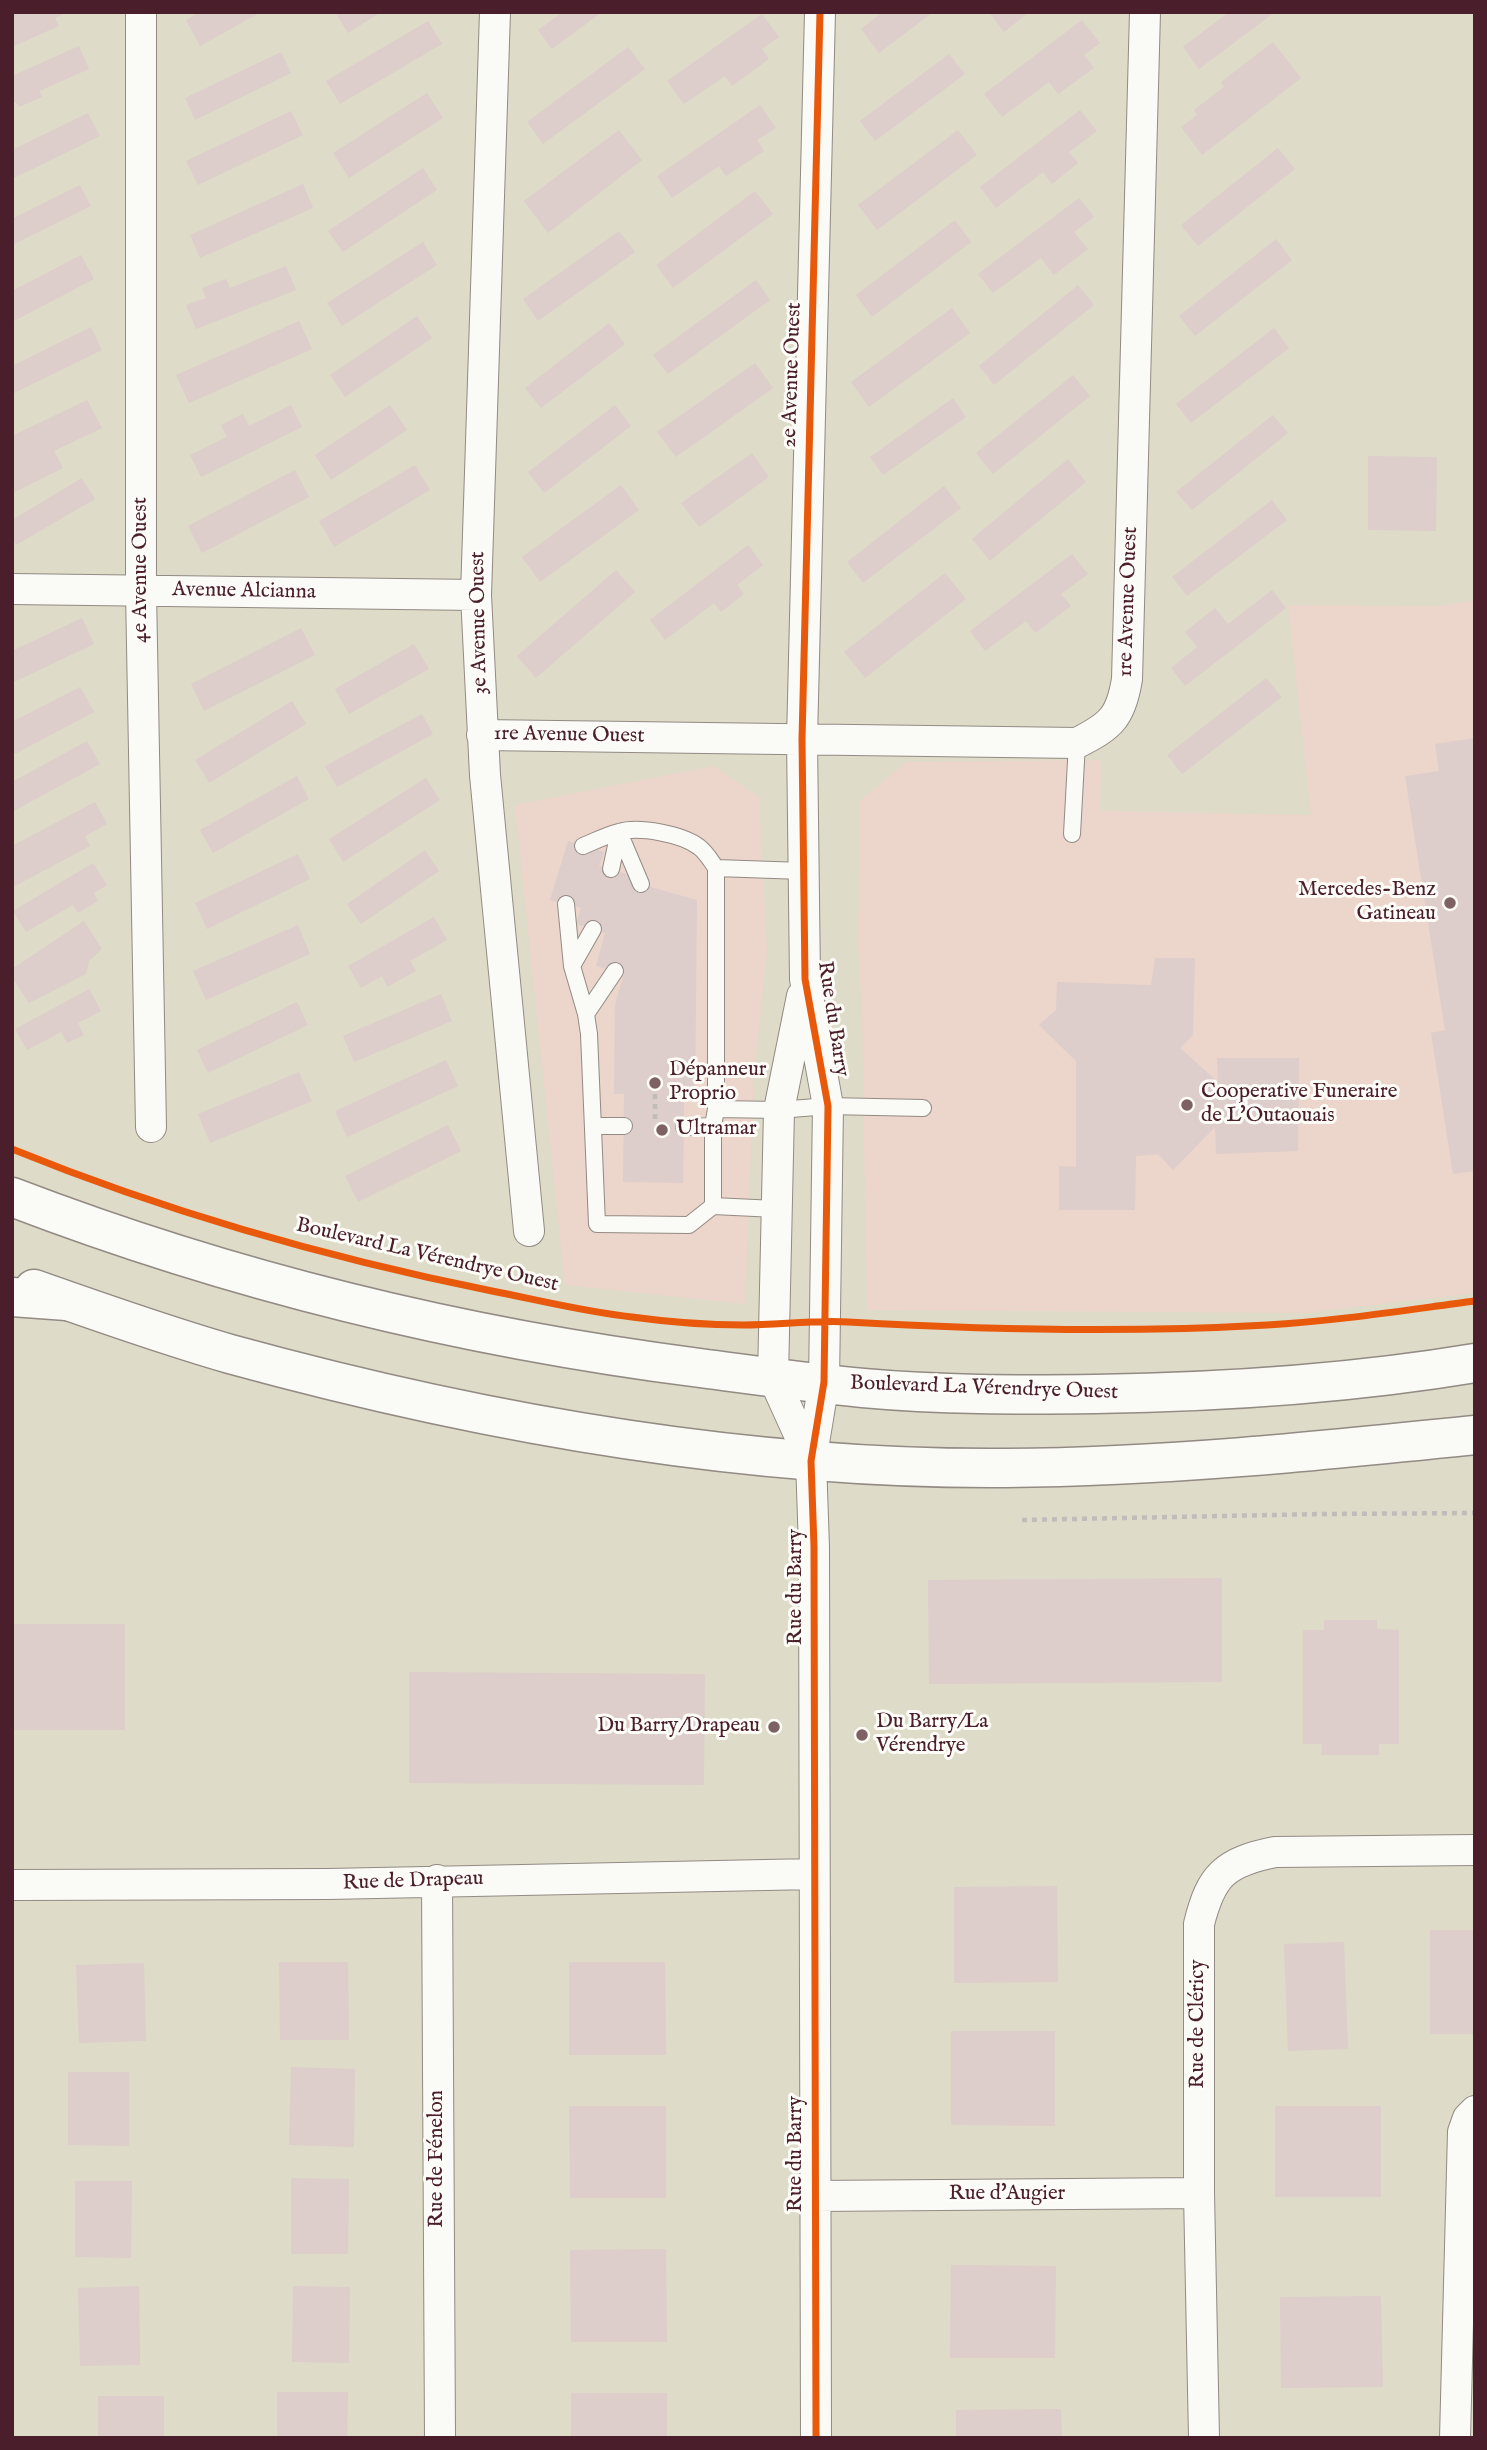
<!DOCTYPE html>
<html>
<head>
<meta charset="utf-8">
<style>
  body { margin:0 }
  #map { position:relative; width:1487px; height:2450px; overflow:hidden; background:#dedbc8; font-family:"IM FELL English",serif }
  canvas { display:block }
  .frame { position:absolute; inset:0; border:14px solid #4a1f2b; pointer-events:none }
</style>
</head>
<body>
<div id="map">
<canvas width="1487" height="2450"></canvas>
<div class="frame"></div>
</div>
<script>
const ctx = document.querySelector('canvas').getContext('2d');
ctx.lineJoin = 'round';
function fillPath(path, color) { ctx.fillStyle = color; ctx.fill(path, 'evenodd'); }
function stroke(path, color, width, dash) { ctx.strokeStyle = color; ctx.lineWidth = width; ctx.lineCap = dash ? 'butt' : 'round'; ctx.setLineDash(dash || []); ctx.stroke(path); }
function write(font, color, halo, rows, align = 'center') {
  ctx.font = font + ' "IM FELL English",serif'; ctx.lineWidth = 6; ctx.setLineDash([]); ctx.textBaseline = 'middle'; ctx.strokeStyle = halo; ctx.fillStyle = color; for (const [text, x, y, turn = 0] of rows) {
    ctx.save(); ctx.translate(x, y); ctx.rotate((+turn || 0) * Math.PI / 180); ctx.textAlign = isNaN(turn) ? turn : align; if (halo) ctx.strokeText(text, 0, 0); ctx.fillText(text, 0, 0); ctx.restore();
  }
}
fillPath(new Path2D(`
  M1475 600V1293L1304 1313 867 1310 862 1015 858 944 860 801 906 762 1101 760 1100 811 1311 815 1288 605 1441 606Z
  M714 766 759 797 767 953 754 1072 745 1304 565 1285 515 805Z`), '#ecd5ca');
fillPath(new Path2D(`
  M12 12H67L55 18 59 26 14 46Z
  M200 12H261L200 46 186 20Z
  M335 12H381L348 33Z
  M563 12H602L552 49 538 30Z
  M883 12H933L879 53 861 29Z
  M989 12H1029L1004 32Z
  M1229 12H1275L1199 69 1183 47Z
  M762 14 779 37 762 49 769 59 732 86 725 76 684 104 667 81Z
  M1082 20 1100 43 1084 55 1094 68 1058 94 1049 82 1002 117 984 94Z
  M428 21 442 44 340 104 326 81Z
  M1273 42 1301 78 1202 155 1181 127 1197 115 1194 110 1224 87 1221 82Z
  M79 46 89 69 39 91 42 97 19 107 16 102 12 103V76Z
  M628 47 645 69 543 144 527 122Z
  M281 52 291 73 195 120 185 98Z
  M949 54 965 74 875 141 860 121Z
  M427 93 443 118 349 178 333 153Z
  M760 105 776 128 757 140 764 151 726 176 719 166 672 198 657 176Z
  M1080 110 1097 131 1069 152 1078 163 1052 184 1043 172 996 208 980 187Z
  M291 111 303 135 198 185 186 161Z
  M88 113 100 136 12 179V150Z
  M619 130 642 160 548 233 524 201Z
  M958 130 977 155 877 230 858 205Z
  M1278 148 1295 169 1198 246 1181 225Z
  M423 168 437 190 343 252 328 231Z
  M303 184 313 208 200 258 190 235Z
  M80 185 91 206 12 245V219Z
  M755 191 773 214 673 288 656 265Z
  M1079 198 1094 217 1074 232 1088 249 1054 275 1041 258 993 293 978 274Z
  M955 220 971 242 872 317 856 295Z
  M619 231 635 252 538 321 523 299Z
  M1276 239 1292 260 1195 336 1179 316Z
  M423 242 437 265 342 326 327 303Z
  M81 255 94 279 12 322V291Z
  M286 266 296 290 196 329 186 305 206 298 202 288 226 279 230 288Z
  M756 280 770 300 668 374 653 355Z
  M1078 285 1094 305 994 385 979 366Z
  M952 308 970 333 869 407 851 382Z
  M417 316 432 338 345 397 330 375Z
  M299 321 312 349 189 403 176 375Z
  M609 323 625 344 541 408 525 388Z
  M91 327 102 350 12 394V366Z
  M1274 328 1289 348 1191 423 1176 404Z
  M755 363 773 388 676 457 657 432Z
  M1073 375 1090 396 993 474 976 453Z
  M953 398 966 417 883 475 870 457Z
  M87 400 102 428 54 451 63 468 15 492 12 485V436Z
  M291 405 302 427 201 477 190 455 227 437 221 425 243 414 249 426Z
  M390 405 407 430 331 480 315 455Z
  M615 405 631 426 544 493 528 472Z
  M1273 415 1288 433 1192 510 1176 492Z
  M752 453 769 477 699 527 681 503Z
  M1368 456 1437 457 1436 531 1368 530Z
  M1068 459 1086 482 990 561 972 539Z
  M415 465 430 490 334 547 319 521Z
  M295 470 309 497 202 553 188 526Z
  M82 478 95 499 16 545 12 538V520Z
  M621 485 639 510 540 582 522 557Z
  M944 486 961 508 863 583 847 562Z
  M1272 500 1287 520 1187 596 1172 577Z
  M748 545 763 565 737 585 744 594 721 612 714 603 665 640 650 620Z
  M1072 554 1088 574 1061 594 1071 606 1035 633 1026 621 985 651 970 631Z
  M616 570 635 592 536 678 517 656Z
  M945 573 966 599 865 678 844 652Z
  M1272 590 1286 608 1185 686 1171 668 1197 647 1185 632 1215 608 1228 624Z
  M82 618 94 644 12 683V651Z
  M301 628 315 655 204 711 191 684Z
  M414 644 429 669 349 714 335 689Z
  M1266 678 1282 697 1182 774 1167 755Z
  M80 687 94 712 15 754 12 749V722Z
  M292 701 306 724 209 783 195 760Z
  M422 714 433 734 337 787 325 766Z
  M1475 738V1171L1453 1174 1431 1033 1445 1030 1405 776 1439 771 1435 744Z
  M87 741 100 764 12 812V782Z
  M297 776 309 799 213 853 200 830Z
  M426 778 440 800 343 862 329 839Z
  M95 802 107 824 85 836 90 846 15 886 12 881V846Z
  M568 841 604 852 599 866 630 875 629 881 697 900 695 1099H684L683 1183 623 1182 624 1094H614L615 1005 624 974 596 966 605 933 576 924 581 908 550 900Z
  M425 850 439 871 361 924 347 904Z
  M298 854 310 879 207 929 195 903Z
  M93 863 107 885 94 893 98 901 78 913 73 905 26 932 13 911Z
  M434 917 447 940 410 961 416 971 387 987 382 976 361 988 348 966Z
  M84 921 102 949 89 961 86 974 29 1003 12 977V969Z
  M298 925 310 954 206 1000 193 971Z
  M1155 958H1195L1193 1035 1180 1048 1218 1082 1217 1058H1299L1298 1151 1216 1154 1215 1127 1173 1170 1158 1154 1136 1156 1135 1210H1059V1166L1076 1167V1061L1039 1025 1056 1010 1057 982 1151 985Z
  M89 989 101 1011 78 1023 84 1035 67 1043 61 1032 27 1050 15 1029Z
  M441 994 452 1021 354 1062 343 1036Z
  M297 1002 308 1025 208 1073 197 1050Z
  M446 1060 458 1086 347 1137 335 1111Z
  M299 1072 312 1101 210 1143 198 1114Z
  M448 1125 461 1151 358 1202 345 1176Z
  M1222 1578V1682L929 1684 928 1580Z
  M1324 1620H1377V1629L1399 1630V1744H1379V1755H1321L1322 1744H1303V1630H1324Z
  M12 1624H125V1730H12Z
  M409 1672 705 1674 704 1785 409 1783Z
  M1057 1886 1058 1982 954 1983V1887Z
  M1430 1930H1475V2034H1430Z
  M1344 1942 1348 2049 1288 2051 1284 1944Z
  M279 1962H348L349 2040H280Z
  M569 1962H665L666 2055H569Z
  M144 1963 146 2041 79 2043 76 1965Z
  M951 2031H1055V2126L951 2125Z
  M291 2067 355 2069 354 2147 289 2145Z
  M68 2072H129V2146L68 2145Z
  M569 2106H666V2198H570Z
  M1275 2106H1381V2197H1275Z
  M291 2178 349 2179 348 2254H291Z
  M75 2181H132L131 2258 75 2257Z
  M666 2249 667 2342H571L570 2250Z
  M951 2265 1056 2266 1055 2358H950Z
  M139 2286 140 2365 80 2366 78 2288Z
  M293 2286 350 2287 349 2363 292 2362Z
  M1381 2296 1383 2387 1281 2388 1280 2297Z
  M277 2392H348L347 2438H277Z
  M571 2393H667V2438H571Z
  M98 2396H164V2438H98Z
  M1061 2409 1062 2438H956V2410Z`), '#ddcdcb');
const service = new Path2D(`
  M619 832 641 884
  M1072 834 1077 743
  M583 846C595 841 607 835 619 832 639 826 682 834 699 847 706 852 711 861 716 868
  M611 869 619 832
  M566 904 572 966 586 1014 589 1034 597 1224 689 1225 713 1206
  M572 966 593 929
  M586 1014 615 971
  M716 1109V868L803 871
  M594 1126H624
  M713 1126V1206L776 1209
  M684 1127 713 1126 716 1109 779 1110 828 1106 923 1108`);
const minor = new Path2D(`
  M141 12V591L151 1127
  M495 12 476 595 485 775 529 1231
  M12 589 476 595
  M482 735 1077 743C1111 726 1121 717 1127 679L1145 12
  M802 996 779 1110 773 1377 811 1461
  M437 1880 440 2438
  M12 1885 328 1884 814 1874
  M815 2196 1199 2193
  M816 2438 814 1547 811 1461 824 1382 828 1106 805 979 802 739 820 12
  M1204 2438 1199 2193V1924C1211 1875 1225 1862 1275 1852L1475 1850
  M1455 2438 1463 2132 1468 2118 1475 2111`);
const secondary = new Path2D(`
  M12 1197C234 1282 465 1338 700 1368 754 1375 809 1383 863 1388 940 1395 1018 1395 1095 1394 1223 1392 1349 1384 1475 1363
  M34 1289C99 1312 164 1335 230 1354 481 1423 744 1470 1006 1468 1162 1467 1319 1451 1475 1435`);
const motorway = new Path2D(`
  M12 1297 67 1301`);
stroke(service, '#938a83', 18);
stroke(minor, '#938a83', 32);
stroke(secondary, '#938a83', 41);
stroke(motorway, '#938a83', 41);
stroke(new Path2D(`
  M655 1119V1093
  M1022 1520 1323 1514 1475 1513`), '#c0bcba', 4.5, [5, 5]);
stroke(service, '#fafaf7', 16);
stroke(minor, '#fafaf7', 30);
stroke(secondary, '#fafaf7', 38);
stroke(motorway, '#fafaf7', 38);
stroke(new Path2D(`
  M12 1149C167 1212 328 1258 492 1291 538 1300 585 1312 632 1317 668 1322 707 1325 744 1325 778 1325 814 1320 848 1322 988 1330 1127 1333 1267 1325 1337 1321 1406 1310 1475 1301
  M816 2438 814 1547 811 1461 824 1382 828 1106 805 979 802 739 820 12`), '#e8590c', 7);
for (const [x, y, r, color] of [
  [1450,903,7,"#7e6162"],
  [655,1083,7,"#7e6162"],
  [1187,1105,7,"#7e6162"],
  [662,1130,7,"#7e6162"],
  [774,1727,7,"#7e6162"],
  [862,1735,7,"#7e6162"]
]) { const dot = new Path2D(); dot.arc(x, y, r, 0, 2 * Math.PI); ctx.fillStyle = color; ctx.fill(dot); stroke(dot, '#fdfcf7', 2.5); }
write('21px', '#4a1f2b', '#fdfcf7', [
  ["2e Avenue Ouest",793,375,-88],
  ["4e Avenue Ouest",142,570,-90],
  ["Avenue Alcianna",244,592,1],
  ["1re Avenue Ouest",1129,602,-88],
  ["3e Avenue Ouest",480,623,-91],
  ["1re Avenue Ouest",569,736,1],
  ["Rue du Barry",832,1019,81],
  ["Boulevard La Vérendrye Ouest",427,1256,13],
  ["Boulevard La Vérendrye Ouest",984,1389,2],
  ["Rue du Barry",797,1587,-90],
  ["Rue de Drapeau",413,1882,-2],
  ["Rue de Cléricy",1199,2024,-90],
  ["Rue du Barry",797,2154,-90],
  ["Rue de Fénelon",438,2159,-90],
  ["Rue d'Augier",1007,2195]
]);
write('21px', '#4a1f2b', '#fdfcf7', [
  ["Mercedes-Benz",1436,891,"right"],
  ["Gatineau",1436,915,"right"],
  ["Dépanneur",669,1071],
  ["Proprio",669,1095],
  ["Cooperative Funeraire",1201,1093],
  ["de L'Outaouais",1201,1117],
  ["Ultramar",676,1130],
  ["Du Barry/La",876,1723],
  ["Vérendrye",876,1747],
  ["Du Barry/Drapeau",760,1727,"right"]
], 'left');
</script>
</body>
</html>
